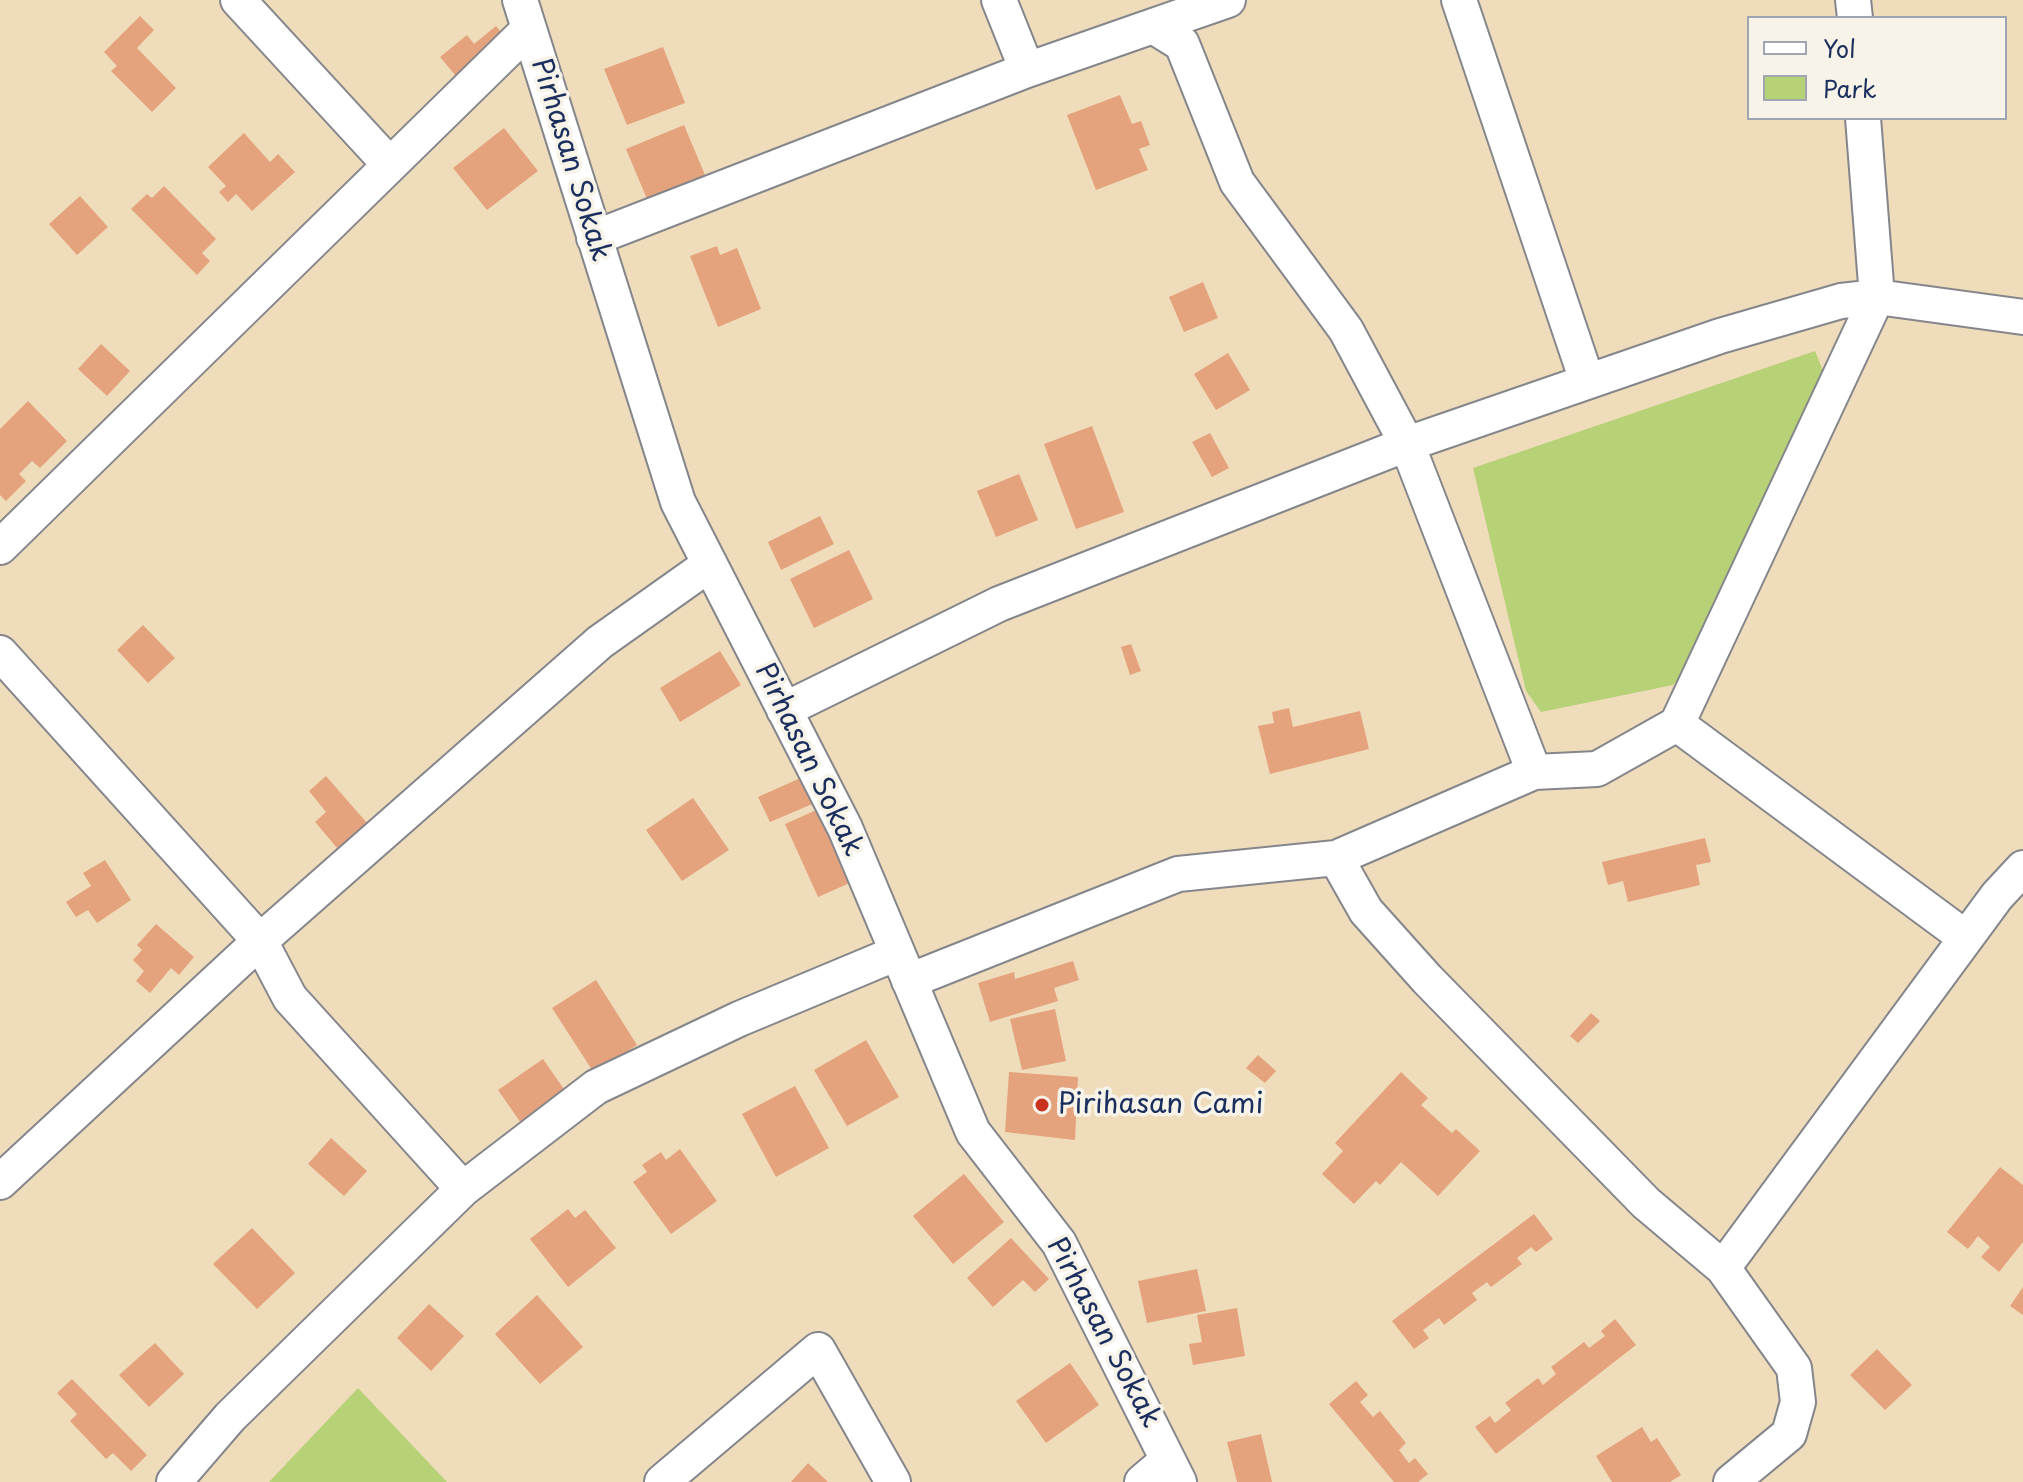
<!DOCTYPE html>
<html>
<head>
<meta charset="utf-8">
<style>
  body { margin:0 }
  #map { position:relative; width:2023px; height:1482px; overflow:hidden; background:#efdcba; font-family:"Playpen Sans",sans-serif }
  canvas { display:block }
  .legend { position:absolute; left:1747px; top:16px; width:260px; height:104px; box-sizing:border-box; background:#f7f3e8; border:2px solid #9fa5b1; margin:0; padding:10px 14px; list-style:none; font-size:24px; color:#1b2f5e }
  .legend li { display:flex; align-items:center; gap:16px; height:40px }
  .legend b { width:40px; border:2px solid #9fa5b1 }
</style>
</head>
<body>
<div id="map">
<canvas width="2023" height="1482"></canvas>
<ul class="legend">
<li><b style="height:10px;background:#fff"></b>Yol</li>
<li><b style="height:22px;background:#b6d176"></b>Park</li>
</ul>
</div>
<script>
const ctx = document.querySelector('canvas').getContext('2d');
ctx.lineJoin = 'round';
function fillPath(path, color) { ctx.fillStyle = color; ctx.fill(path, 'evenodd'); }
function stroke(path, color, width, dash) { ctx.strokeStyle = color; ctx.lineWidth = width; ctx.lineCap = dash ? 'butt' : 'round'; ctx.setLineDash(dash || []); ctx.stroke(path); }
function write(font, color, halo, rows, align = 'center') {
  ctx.font = font + ' "Playpen Sans",sans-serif'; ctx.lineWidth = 7; ctx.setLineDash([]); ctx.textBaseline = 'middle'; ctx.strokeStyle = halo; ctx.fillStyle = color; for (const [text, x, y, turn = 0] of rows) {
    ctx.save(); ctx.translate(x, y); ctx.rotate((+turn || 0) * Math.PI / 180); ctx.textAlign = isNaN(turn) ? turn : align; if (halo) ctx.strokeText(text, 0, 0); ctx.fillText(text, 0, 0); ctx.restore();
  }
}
fillPath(new Path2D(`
  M1815 351 1825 376 1689 667 1673 685 1541 712 1526 691 1473 468Z
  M358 1388 447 1482H269Z`), '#b6d176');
fillPath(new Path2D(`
  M140 16 154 30 137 48 176 88 152 112 111 71 117 66 104 52Z
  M496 26 510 43 461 82 440 57 467 35 474 44Z
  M663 47 685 103 627 125 604 69Z
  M1120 95 1132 124 1141 121 1150 145 1139 149 1148 170 1096 190 1067 115Z
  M684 125 705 175 647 199 626 149Z
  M504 128 538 171 487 210 453 168Z
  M244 133 270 162 278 154 295 172 252 211 236 194 228 202 219 192 226 186 208 167Z
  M164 186 216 239 202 253 210 261 197 275 131 209 147 194 152 198Z
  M80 196 108 227 77 255 49 224Z
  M717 246 720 255 737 248 761 309 718 327 690 256Z
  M1203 282 1218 318 1184 332 1169 297Z
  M101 344 130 371 107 396 78 369Z
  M1228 353 1250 390 1216 410 1194 374Z
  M28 401 67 441 40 468 32 461 19 474 26 481 6 501 0 495V429Z
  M1092 426 1124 512 1076 529 1044 444Z
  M1210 433 1229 468 1212 477 1192 442Z
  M1019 474 1038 520 996 537 977 491Z
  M820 516 834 544 781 570 768 542Z
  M849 550 873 599 814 628 790 579Z
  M143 625 175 658 148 683 117 650Z
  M1131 644 1141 671 1130 675 1121 647Z
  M720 651 741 685 680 722 660 688Z
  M1289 708 1293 727 1360 711 1369 749 1270 774 1258 726 1274 723 1272 712Z
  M326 776 367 823 338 849 315 822 326 812 309 791Z
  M805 776 817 802 770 822 758 797Z
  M693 798 729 850 682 881 646 830Z
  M821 808 854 881 818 897 785 824Z
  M1705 838 1711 862 1696 865 1700 885 1628 902 1623 881 1608 885 1602 862Z
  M105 860 131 900 97 923 88 910 76 917 66 902 91 886 83 873Z
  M156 924 194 957 179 975 171 968 150 993 136 981 144 971 133 960 142 950 137 945Z
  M1073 961 1079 980 1054 988 1058 1001 990 1022 978 983 1014 972 1015 979Z
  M596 980 637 1045 594 1073 552 1008Z
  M1055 1009 1066 1061 1022 1070 1010 1019Z
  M1591 1013 1600 1021 1578 1043 1570 1036Z
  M866 1040 899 1097 847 1126 814 1070Z
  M1258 1055 1276 1071 1265 1083 1246 1068Z
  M543 1059 566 1092 521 1123 498 1090Z
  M1009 1072 1078 1077 1075 1140 1005 1132Z
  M1401 1072 1428 1098 1421 1105 1452 1133 1456 1129 1480 1151 1438 1196 1401 1162 1380 1185 1376 1181 1354 1204 1322 1174 1343 1151 1335 1143Z
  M795 1086 829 1148 776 1177 742 1114Z
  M331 1138 367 1171 344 1196 308 1164Z
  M680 1149 717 1201 671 1234 633 1182 647 1172 642 1165 661 1152 666 1160Z
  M2000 1167 2023 1185V1242L1999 1272 1981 1257 1990 1247 1978 1236 1968 1249 1947 1232Z
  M964 1174 1004 1222 953 1264 913 1216Z
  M568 1209 575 1218 585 1210 616 1248 568 1287 530 1239Z
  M1534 1214 1553 1239 1536 1252 1531 1247 1517 1258 1522 1264 1491 1287 1487 1282 1472 1293 1477 1300 1444 1325 1439 1318 1423 1330 1429 1338 1414 1349 1392 1321Z
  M252 1228 295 1273 257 1309 213 1264Z
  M1011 1238 1049 1279 1035 1292 1023 1280 993 1307 967 1278Z
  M1197 1269 1206 1311 1147 1323 1138 1281Z
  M2023 1287V1315L2010 1306Z
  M537 1295 583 1347 540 1384 495 1334Z
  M429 1304 464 1336 431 1371 397 1338Z
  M1237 1308 1245 1356 1193 1365 1189 1344 1202 1342 1197 1315Z
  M1615 1319 1636 1345 1496 1454 1475 1427 1490 1416 1495 1423 1511 1410 1505 1403 1538 1378 1543 1385 1556 1374 1551 1367 1584 1342 1589 1348 1605 1336 1601 1331Z
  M155 1343 184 1374 149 1407 119 1375Z
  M1877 1349 1912 1385 1885 1410 1850 1375Z
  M1070 1363 1099 1405 1046 1443 1016 1401Z
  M72 1379 147 1455 131 1471 113 1453 106 1459 70 1421 77 1414 57 1393Z
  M1356 1381 1368 1395 1360 1402 1373 1417 1380 1411 1406 1443 1399 1450 1409 1463 1415 1458 1428 1474 1418 1482H1394L1329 1404Z
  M1642 1427 1651 1442 1657 1438 1681 1475 1670 1482H1612L1596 1456Z
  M1261 1434 1272 1482H1237L1227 1442Z
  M808 1463 828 1482H791Z`), '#e5a37d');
const minor = new Path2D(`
  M238 0 390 165
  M520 0 678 502 845 828 973 1132 1059 1243 1179 1482
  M999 0 1027 70
  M1459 0 1587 381
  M1853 0 1855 18
  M1153 26 1228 0
  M594 238 1027 70 1153 26 1182 44 1237 182 1346 330 1407 444 1534 772
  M0 547 529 29
  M0 653 260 941 290 998 463 1189
  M784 710 999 604 1407 444 1720 336 1841 301 1877 297 2023 317
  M1677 724 1966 938
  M1336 858 1366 911 1427 979 1646 1203 1723 1268 1794 1368 1798 1402 1789 1434 1731 1482
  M909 981 1178 874 1336 858 1534 772 1597 769 1677 724 1877 297 1863 118
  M0 1182 260 941 600 642 710 564
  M1723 1268 1997 896 2023 868
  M174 1482 230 1417 463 1189 596 1087 739 1019 897 953
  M662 1482 818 1350 893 1482
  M1142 1482 1168 1460`);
stroke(minor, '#85868c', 38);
stroke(minor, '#fff', 34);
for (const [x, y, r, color] of [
  [1042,1105,8,"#c8321e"]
]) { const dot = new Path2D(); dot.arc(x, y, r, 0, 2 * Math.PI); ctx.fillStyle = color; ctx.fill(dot); stroke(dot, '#f7f3e8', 3); }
write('28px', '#1b2f5e', '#f7f3e8', [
  ["Pirhasan Sokak",570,160,73],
  ["Pirhasan Sokak",808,760,64],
  ["Pirhasan Sokak",1103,1333,62]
]);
write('28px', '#1b2f5e', '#f7f3e8', [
  ["Pirihasan Cami",1058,1105]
], 'left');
</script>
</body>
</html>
